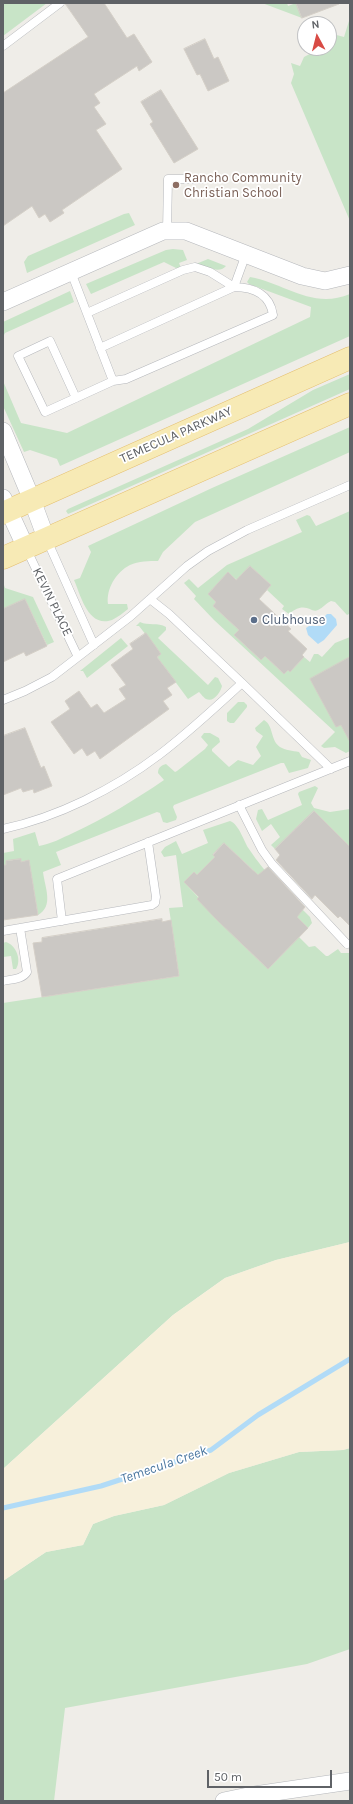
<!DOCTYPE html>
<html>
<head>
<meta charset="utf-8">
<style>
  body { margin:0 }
  #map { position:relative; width:353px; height:1804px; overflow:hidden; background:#efede8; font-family:Karla,sans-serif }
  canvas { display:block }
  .frame { position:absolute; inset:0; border:4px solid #5f6266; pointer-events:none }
  .north { position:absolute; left:297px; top:16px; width:40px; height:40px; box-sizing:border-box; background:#fff; border:1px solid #bfc0c2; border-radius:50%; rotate:353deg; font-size:11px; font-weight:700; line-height:16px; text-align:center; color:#5f6266 }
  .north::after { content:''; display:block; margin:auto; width:14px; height:18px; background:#d84b45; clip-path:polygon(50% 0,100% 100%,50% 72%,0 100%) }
  .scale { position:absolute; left:207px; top:1770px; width:125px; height:18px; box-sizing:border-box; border:2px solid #5f6266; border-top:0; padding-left:5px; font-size:12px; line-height:14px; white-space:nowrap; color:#5f6266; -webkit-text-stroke:3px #fff; paint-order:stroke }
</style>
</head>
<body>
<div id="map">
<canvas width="353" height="1804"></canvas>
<div class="frame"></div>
<div class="north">N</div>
<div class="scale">50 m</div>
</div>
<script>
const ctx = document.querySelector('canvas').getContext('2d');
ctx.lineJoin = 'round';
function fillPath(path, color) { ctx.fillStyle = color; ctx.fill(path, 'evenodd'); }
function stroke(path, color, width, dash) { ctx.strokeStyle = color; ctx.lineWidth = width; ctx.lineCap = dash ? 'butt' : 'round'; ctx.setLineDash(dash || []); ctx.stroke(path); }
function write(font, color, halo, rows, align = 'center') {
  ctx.font = font + ' Karla,sans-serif'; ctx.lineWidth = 3.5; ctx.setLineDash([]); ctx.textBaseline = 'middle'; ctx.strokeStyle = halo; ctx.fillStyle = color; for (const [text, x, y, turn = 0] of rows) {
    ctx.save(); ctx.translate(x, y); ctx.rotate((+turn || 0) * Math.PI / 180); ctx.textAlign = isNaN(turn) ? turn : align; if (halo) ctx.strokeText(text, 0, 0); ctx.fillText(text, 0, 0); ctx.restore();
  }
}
fillPath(new Path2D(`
  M3 3H47L3 36Z
  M262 3H287L288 6 296 3 302 18Z
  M349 21H350V221L291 83 294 74 291 63 300 66 304 57 321 48H329V33L344 37Z
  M129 213 135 225 27 273 24 262 28 256 124 214Z
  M173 249 183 250 187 260 179 263 181 268 178 269 164 262 91 294 86 284 166 250Z
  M208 259 226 266C218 275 206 265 196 264Z
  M250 277C285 283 312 310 350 294V336L60 466 57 459 30 450 24 452 3 406V381L21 423 67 433 310 317 311 307 249 284 247 282Z
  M70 291 74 302 5 333 3 337V322Z
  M350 374V389L73 512 68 514 66 511 68 509 248 429 313 390Z
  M350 427V452L195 522 163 552 158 561C150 561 138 561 130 565 116 572 106 589 108 604H127L128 609C123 613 118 617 112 620 88 628 81 596 74 580L80 578 91 552 88 546 212 488Z
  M350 511 349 614 347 615 335 602 331 601C326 603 323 608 318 610 311 614 306 600 289 614L282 609 284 606 267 590 271 585 250 566 237 580 228 573 208 594 216 602 213 606 239 630 234 635 261 660 265 656 284 674 288 670 290 672 304 657 310 662 314 654H318L322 657 335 643 350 637V751L346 753 335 747 324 748 321 746 335 732 214 620 194 599 196 596 184 583 189 579 198 588 227 565 302 532 296 520 307 515 310 516 316 526Z
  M3 582 5 588 33 597 54 642 47 645 25 599 5 609 3 613Z
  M140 622C148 626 158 622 166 627V630L158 638 208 685 215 677 218 678 222 686C221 691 214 703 206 699 204 698 201 694 199 692L188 699 157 657 161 654 139 626H136Z
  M121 638 128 646 87 678 83 671H80Z
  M238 702H244L247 705V707L234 723H230L227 721V713Z
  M264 720C274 726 270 740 280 747 285 750 293 751 299 752L302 757 311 760 308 768 289 773 284 763H281L174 805 173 807 177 817 176 820 167 823 163 822 160 813 157 812 56 852 61 865 43 872C45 888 54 906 38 915L29 861 21 862V859L6 861V865H3V853L14 851 13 839 35 832 39 846C51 844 62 838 73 833 105 818 135 800 164 780L158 773C158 767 162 765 166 764L175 772 177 771 205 749 208 745 201 737 204 733H210L219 738 220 742 212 749V751L229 767 238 760 253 765 261 756 256 747 263 736 256 731 255 728Z
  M315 786 318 788 311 803 314 808 330 812 350 809V847L314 811 275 849 271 845 280 837 271 824 262 831 256 819 258 810 262 809 268 820 302 805 298 794 299 792Z
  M230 821C239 824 244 842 249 849 266 875 288 895 310 917L312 923 308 928 256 879 253 870 224 843 213 854 215 857 197 875 194 872 184 882 239 941 268 969 299 937 309 947 315 946 326 956H328L338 949 341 953H350V1242L276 1260 225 1278 173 1315 3 1469V1003L179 976 169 908 183 907 176 855 164 857 161 852 165 847 176 841 182 854 208 843 203 830Z
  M6 942C16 945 22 960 16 969H13L11 956 3 957V943Z
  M350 1448V1649L307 1664 65 1708 54 1801H3V1581L46 1552 83 1545 93 1524 114 1516 164 1505 229 1473 299 1452 343 1450Z`), '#c8e4c7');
fillPath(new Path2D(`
  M350 1242V1448L343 1450 299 1452 229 1473 164 1505 114 1516 93 1524 83 1545 46 1552 3 1581V1469L173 1315 225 1278 276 1260Z`), '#f7f0db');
fillPath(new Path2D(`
  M327 614H331L336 619 337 625 324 640 318 644 308 635 306 628 309 626H322L324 617Z`), '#b1dbf7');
stroke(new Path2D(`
  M3 1508 101 1486 211 1450 258 1415 350 1359`), '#b1dbf7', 5);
const building = new Path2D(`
  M65 3H104L127 38 134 34 152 62 139 71 137 66 94 94 100 103 94 107 106 124 96 130 122 169 62 210 64 213 50 222 45 214 39 218 32 206 3 226V93L88 37Z
  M296 3H339V4L302 18Z
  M205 39 214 59 218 57 229 81 208 91 200 74 197 75 184 49Z
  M161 90 198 149 174 163 150 124 153 122 141 102Z
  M250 566 271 585 259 599 291 629 288 631 307 649 302 655 304 657 290 672 288 670 284 674 265 656 261 660 234 635 239 630 213 606 216 602 208 594 228 572 236 580Z
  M25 599 47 646 26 656 24 652 3 662V609Z
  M146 633 161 654 157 657 176 682 167 688 172 695 163 701 169 709 100 759 95 751 87 756 82 748 74 754 51 722 70 709 65 701 79 691 91 708 97 704 104 713 126 699 119 689 126 685 111 665 133 649 130 644Z
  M350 657V742L341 725 336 727 310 679Z
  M25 728 41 768 44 766 52 786 34 793 33 789 23 792 21 788 3 795V736Z
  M314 811 350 847V926L340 916 338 918 315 895 312 899 276 860 280 855 275 849Z
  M224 843 258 875 268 867 305 907 297 917 308 928 268 969 216 919 197 899 199 897 184 882 194 872 197 875 215 857 213 855Z
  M21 859V862L29 860 38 915 3 920V865H6V861Z
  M162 919V922L171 920 179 976 42 997 33 943 42 942V938Z`);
fillPath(building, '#cbc8c4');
stroke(building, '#d4cfc7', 1);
const service = new Path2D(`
  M3 46 60 3
  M167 231 168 179H201
  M71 272 113 381 45 412 18 356 50 341 76 398
  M87 313 183 270 195 267 210 272 234 287 246 254
  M100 348 234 287C253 287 270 294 273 315L126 379 113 381
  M47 540 94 645
  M26 548 78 657
  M242 683 331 769
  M3 700 25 691 52 677 131 616 187 566 208 551 247 530 350 485
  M239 805 262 850 272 864 347 944
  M3 829C58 817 114 789 159 755 188 733 215 708 242 683L169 614 150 599
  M62 921 57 879 350 761
  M3 931 152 905 155 903 156 897 148 842
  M3 981C11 979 22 980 27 972L20 928`);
const minor = new Path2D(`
  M3 302 163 231H186L302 276 325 281 350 275
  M3 431 32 500 46 538
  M3 498 26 548
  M224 1801 248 1796 350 1781`);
const primary = new Path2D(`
  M3 513 350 358
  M3 558 350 404`);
stroke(service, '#b5b7bb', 9);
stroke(minor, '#b5b7bb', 18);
stroke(primary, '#e4be6d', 23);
stroke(service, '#fff', 8);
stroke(minor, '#fff', 17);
stroke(primary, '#f7eab5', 22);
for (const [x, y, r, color] of [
  [176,185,4,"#8d6e63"],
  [254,620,4,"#5c6f8a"]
]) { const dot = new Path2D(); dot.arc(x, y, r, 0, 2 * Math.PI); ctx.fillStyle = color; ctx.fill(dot); stroke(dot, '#fff', 1.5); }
write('13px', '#785e54', '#fff', [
  ["Rancho Community",184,178],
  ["Christian School",184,193]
], 'left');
write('13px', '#5f6266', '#fff', [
  ["TEMECULA PARKWAY",176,435,-24],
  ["KEVIN PLACE",52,602,64]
]);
write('13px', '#4e5e75', '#fff', [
  ["Clubhouse",262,620]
], 'left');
write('italic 14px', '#4b77a0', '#fff', [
  ["Temecula Creek",164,1465,-19]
]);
</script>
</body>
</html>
